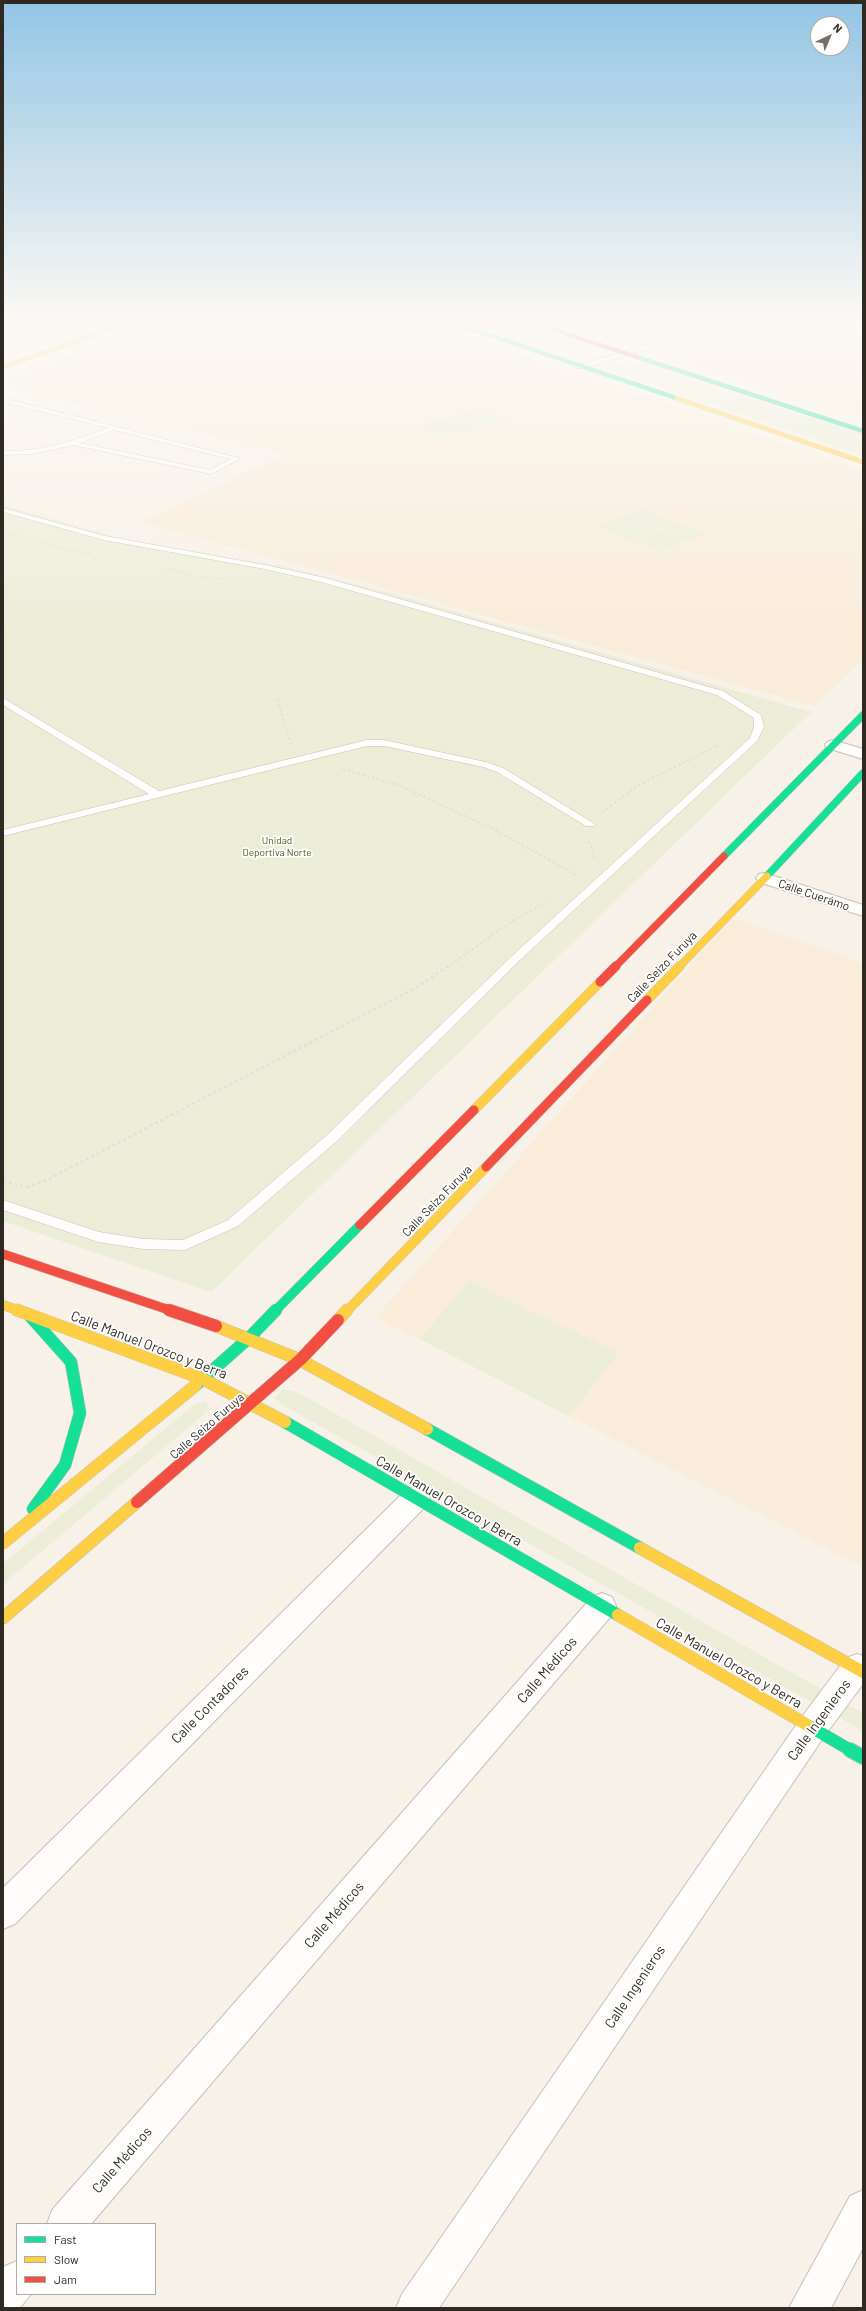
<!DOCTYPE html>
<html>
<head>
<meta charset="utf-8">
<style>
  body { margin:0 }
  #map { position:relative; width:866px; height:2311px; overflow:hidden; background:#f8f1e7; font-family:Barlow,sans-serif }
  canvas { display:block }
  .frame { position:absolute; inset:0; border:4px solid #2f2a21; pointer-events:none }
  .legend { position:absolute; left:16px; top:2223px; width:140px; height:72px; box-sizing:border-box; background:#fff; border:1px solid #acaaa6; margin:0; padding:5px 7px; list-style:none; font-size:12px; color:#2f2a21 }
  .legend li { display:flex; align-items:center; gap:8px; height:20px }
  .legend b { width:20px; border:1px solid #acaaa6 }
  .north { position:absolute; left:810px; top:16px; width:40px; height:40px; box-sizing:border-box; background:#fff; border:1px solid #acaaa6; border-radius:50%; rotate:44deg; font-size:11px; font-weight:700; line-height:16px; text-align:center; color:#2f2a21 }
  .north::after { content:''; display:block; margin:auto; width:14px; height:18px; background:#757066; clip-path:polygon(50% 0,100% 100%,50% 72%,0 100%) }
</style>
</head>
<body>
<div id="map">
<canvas width="866" height="2311"></canvas>
<div class="frame"></div>
<ul class="legend">
<li><b style="height:5px;background:#16e098"></b>Fast</li>
<li><b style="height:5px;background:#ffcf43"></b>Slow</li>
<li><b style="height:5px;background:#f24e42"></b>Jam</li>
</ul>
<div class="north">N</div>
</div>
<script>
const ctx = document.querySelector('canvas').getContext('2d');
ctx.lineJoin = 'round';
function fillPath(path, color) { ctx.fillStyle = color; ctx.fill(path, 'evenodd'); }
function stroke(path, color, width, dash) { ctx.strokeStyle = color; ctx.lineWidth = width; ctx.lineCap = dash ? 'butt' : 'round'; ctx.setLineDash(dash || []); ctx.stroke(path); }
function write(font, color, halo, rows, align = 'center') {
  ctx.font = font + ' Barlow,sans-serif'; ctx.lineWidth = 3.5; ctx.setLineDash([]); ctx.textBaseline = 'middle'; ctx.strokeStyle = halo; ctx.fillStyle = color; for (const [text, x, y, turn = 0] of rows) {
    ctx.save(); ctx.translate(x, y); ctx.rotate((+turn || 0) * Math.PI / 180); ctx.textAlign = isNaN(turn) ? turn : align; if (halo) ctx.strokeText(text, 0, 0); ctx.fillText(text, 0, 0); ctx.restore();
  }
}
fillPath(new Path2D(`
  M173 319H412L863 470V659L815 706 141 522 286 454 3 386V380Z
  M546 319H863V422Z
  M733 918 863 963V1567L376 1317Z`), '#f9ecd8');
fillPath(new Path2D(`
  M3 319H89L8 345 3 344Z
  M459 319H509L576 341 577 343 563 349 554 347Z
  M625 362 641 364 863 434V456L608 369 606 365Z
  M480 409 508 421 441 438 416 426Z
  M3 505 115 537 199 553 287 567 387 592 811 712 211 1292 3 1221Z
  M644 509 674 522 628 539 597 526Z
  M678 523 705 534 660 551 633 540Z
  M469 1281 618 1353 569 1416 420 1339Z
  M283 1389 297 1392 863 1713V1731L283 1405 275 1398Z
  M207 1402 208 1411 3 1584V1564L195 1404Z`), '#ebedd6');
const lane = new Path2D(`
  M3 398 239 458 240 459 211 474 73 445 33 454 3 455V451C41 452 73 441 108 428L3 402ZM114 430 231 459 210 470 80 443Z
  M3 508 105 536 265 565 326 578 723 691 761 715 764 727 757 741 521 959 337 1141 238 1226 185 1250 143 1249 98 1242 3 1210V1200L99 1232 143 1239 183 1240 228 1220 327 1135 513 955 750 738 754 727V718L717 695 321 582 265 569 104 540 3 512Z
  M3 698 159 791 367 740H384L486 762 503 768 595 824 594 826H586L497 772 483 767 384 746H367L3 836V830L149 794 3 705Z`);
const street = new Path2D(`
  M737 319H752L584 368H576L575 366Z
  M801 319H816L863 332V338Z
  M833 740 863 749V759L827 748 825 745 827 742Z
  M765 873 863 905V916L759 882 756 878 759 874Z
  M416 1486 426 1490 430 1498 426 1506 15 1924 3 1929V1888L406 1490Z
  M602 1593 612 1597 616 1606 612 1615 91 2224H47L52 2210 592 1597Z
  M857 1654 863 1656V1684L823 1738 439 2308H396L402 2294 801 1718 846 1658Z
  M863 2190V2248L831 2308H789L850 2196Z
  M17 2261V2294H31L20 2308H3V2267Z`);
const fastFar4 = new Path2D(`
  M442 319 676 398
  M637 357 863 431`);
const fastFar3 = new Path2D(`
  M724 856 863 715
  M767 876 863 773`);
const fastFar2 = new Path2D(`
  M275 1311 360 1225`);
const fastFar1 = new Path2D(`
  M30 1316 71 1362 80 1413 65 1465 33 1509
  M196 1385 250 1337 276 1310
  M285 1422 618 1615
  M427 1429 640 1548
  M809 1726 852 1751`);
const fast = new Path2D(`
  M850 1750 863 1757`);
const slowFar3 = new Path2D(`
  M3 367 140 319
  M676 398 863 462`);
const slowFar2 = new Path2D(`
  M679 967 767 876`);
const slowFar1 = new Path2D(`
  M647 1000 680 966
  M474 1110 600 982
  M3 1305 20 1311
  M347 1311 486 1167`);
const slow = new Path2D(`
  M17 1310 203 1379 285 1422
  M338 1320 347 1310
  M216 1326 298 1359 427 1429
  M3 1543 196 1385
  M640 1548 863 1672
  M618 1615 809 1726
  M3 1618 137 1502`);
const jamFar3 = new Path2D(`
  M521 319 637 357`);
const jamFar2 = new Path2D(`
  M615 967 724 856`);
const jamFar1 = new Path2D(`
  M600 982 616 966
  M486 1167 647 1000
  M360 1225 474 1110
  M3 1254 172 1311`);
const jam = new Path2D(`
  M169 1310 216 1326
  M137 1502 301 1359 338 1320`);
stroke(lane, '#c5c0b8', 1);
stroke(street, '#c5c0b8', 2);
stroke(fastFar4, '#c5c0b8', 4.5);
stroke(fastFar3, '#c5c0b8', 8);
stroke(fastFar2, '#c5c0b8', 10);
stroke(fastFar1, '#c5c0b8', 13);
stroke(fast, '#c5c0b8', 16);
stroke(slowFar3, '#c5c0b8', 4.5);
stroke(slowFar2, '#c5c0b8', 8);
stroke(slowFar1, '#c5c0b8', 10);
stroke(slow, '#c5c0b8', 13);
stroke(jamFar3, '#c5c0b8', 4.5);
stroke(jamFar2, '#c5c0b8', 8);
stroke(jamFar1, '#c5c0b8', 10);
stroke(jam, '#c5c0b8', 13);
stroke(new Path2D(`
  M3 531 75 552 91 553
  M165 568 196 577 226 579`), '#e2dfdc', 1.5, [2, 2]);
stroke(new Path2D(`
  M277 699 291 744
  M343 769 399 785 493 829 578 876
  M602 812 637 786 719 745
  M589 841 595 859
  M447 967 517 918 546 903`), '#e2dfdc', 2, [2.5, 2.5]);
stroke(new Path2D(`
  M3 1181 27 1187 47 1180 419 986 448 966`), '#e2dfdc', 2.5, [3, 3]);
fillPath(lane, '#fefdfb');
fillPath(street, '#fefdfb');
stroke(fastFar4, '#16e098', 4);
stroke(fastFar3, '#16e098', 7);
stroke(fastFar2, '#16e098', 9);
stroke(fastFar1, '#16e098', 12);
stroke(fast, '#16e098', 14);
stroke(slowFar3, '#ffcf43', 4);
stroke(slowFar2, '#ffcf43', 7);
stroke(slowFar1, '#ffcf43', 9);
stroke(slow, '#ffcf43', 12);
stroke(jamFar3, '#f24e42', 4);
stroke(jamFar2, '#f24e42', 7);
stroke(jamFar1, '#f24e42', 9);
stroke(jam, '#f24e42', 12);
const sky = ctx.createLinearGradient(0, 0, 0, 642);
sky.addColorStop(0, '#93c5e4');
sky.addColorStop(0.5, '#fcf9f4');
sky.addColorStop(1, '#fcf9f400');
ctx.fillStyle = sky;
ctx.fillRect(0, 0, 866, 642);
write('10px', '#4d5a10', '#fff', [
  ["Unidad",277,841],
  ["Deportiva Norte",277,853]
]);
write('12px', '#2f2a21', '#fff', [
  ["Calle Cuerámo",814,895,19],
  ["Calle Seizo Furuya",662,967,-46],
  ["Calle Seizo Furuya",437,1201,-46],
  ["Calle Seizo Furuya",207,1426,-41]
]);
write('14px', '#2f2a21', '#fff', [
  ["Calle Manuel Orozco y Berra",149,1345,21],
  ["Calle Manuel Orozco y Berra",449,1501,30],
  ["Calle Manuel Orozco y Berra",729,1663,30],
  ["Calle Médicos",547,1670,-49],
  ["Calle Contadores",210,1705,-45],
  ["Calle Ingenieros",819,1720,-54],
  ["Calle Médicos",334,1915,-49],
  ["Calle Ingenieros",635,1987,-56],
  ["Calle Médicos",122,2160,-49]
]);
</script>
</body>
</html>
